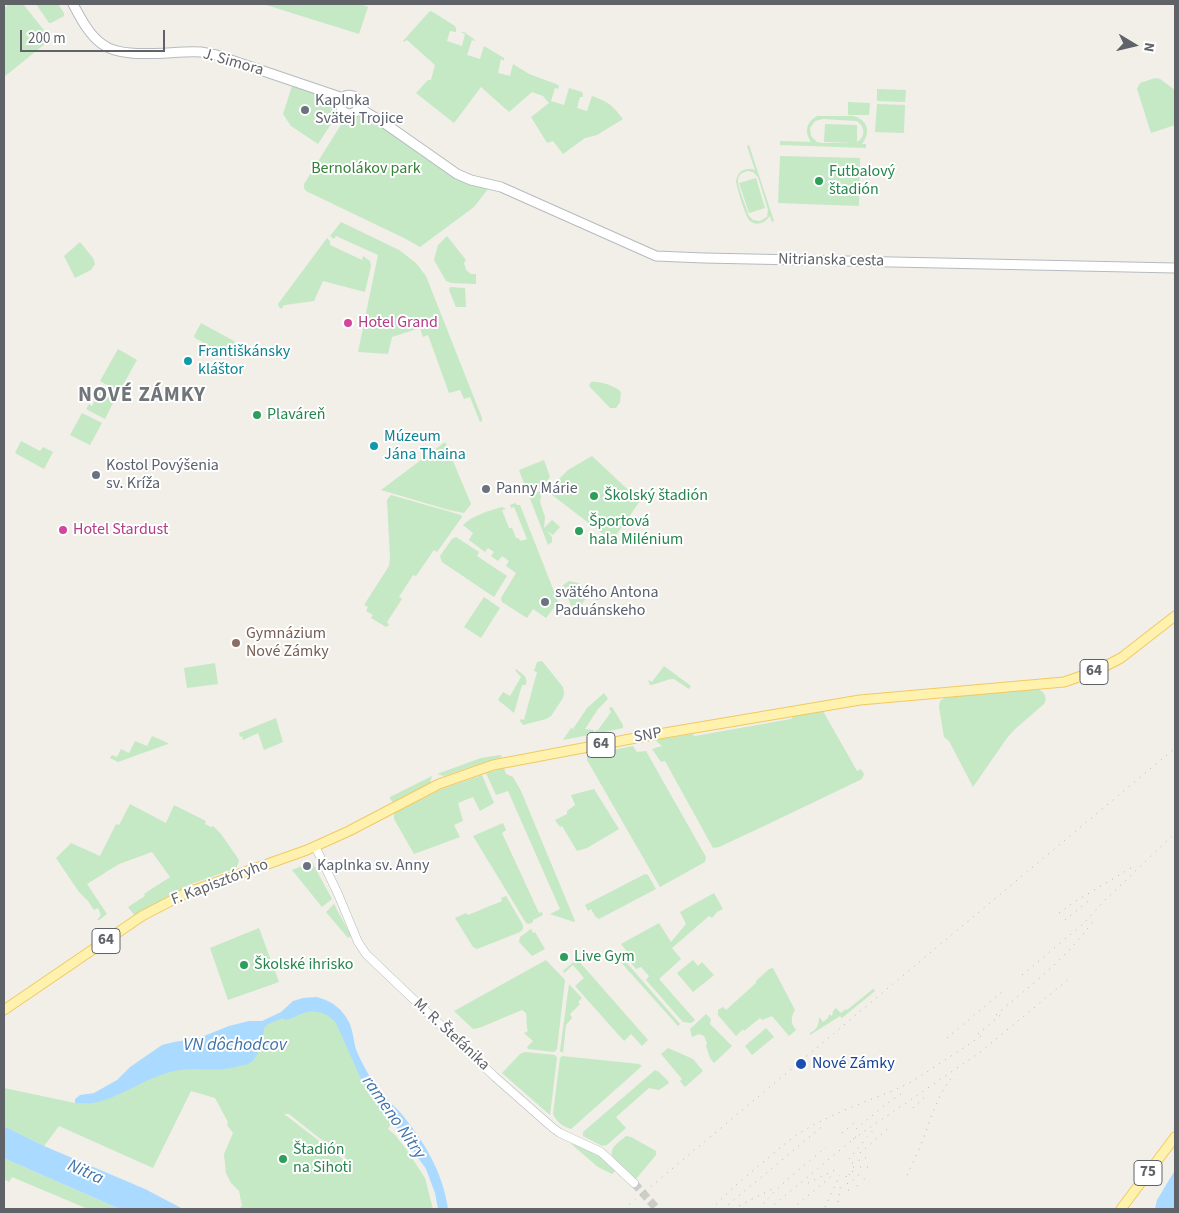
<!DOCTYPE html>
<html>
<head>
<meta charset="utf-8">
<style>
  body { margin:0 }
  #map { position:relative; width:1179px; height:1213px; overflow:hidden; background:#f1efe8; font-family:"Source Sans 3",sans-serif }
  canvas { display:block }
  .frame { position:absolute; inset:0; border:5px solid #5f6368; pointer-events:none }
  .north { position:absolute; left:1109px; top:20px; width:50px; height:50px; -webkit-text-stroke:4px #fff; paint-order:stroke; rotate:99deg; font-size:14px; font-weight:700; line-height:20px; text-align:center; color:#5f6368 }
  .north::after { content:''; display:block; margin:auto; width:18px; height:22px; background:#5f6368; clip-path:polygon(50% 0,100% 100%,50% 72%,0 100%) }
  .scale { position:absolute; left:20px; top:30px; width:145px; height:22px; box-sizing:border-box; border:2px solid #5f6368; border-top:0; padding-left:6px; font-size:15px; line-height:18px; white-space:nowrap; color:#5f6368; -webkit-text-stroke:4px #fff; paint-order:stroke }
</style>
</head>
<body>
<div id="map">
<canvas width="1179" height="1213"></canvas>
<div class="frame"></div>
<div class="north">N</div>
<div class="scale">200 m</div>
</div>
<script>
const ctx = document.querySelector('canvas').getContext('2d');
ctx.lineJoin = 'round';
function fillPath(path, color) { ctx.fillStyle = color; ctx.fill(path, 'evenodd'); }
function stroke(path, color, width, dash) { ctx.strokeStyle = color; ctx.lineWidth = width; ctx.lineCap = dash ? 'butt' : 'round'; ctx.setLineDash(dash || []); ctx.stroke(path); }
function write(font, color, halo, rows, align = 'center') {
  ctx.font = font + ' "Source Sans 3",sans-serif'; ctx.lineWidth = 4; ctx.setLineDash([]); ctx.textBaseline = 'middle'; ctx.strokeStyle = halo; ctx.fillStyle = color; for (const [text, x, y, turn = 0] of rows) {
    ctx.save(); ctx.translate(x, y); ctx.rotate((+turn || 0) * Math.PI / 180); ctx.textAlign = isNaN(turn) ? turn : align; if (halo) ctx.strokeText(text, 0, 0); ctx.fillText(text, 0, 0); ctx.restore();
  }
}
fillPath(new Path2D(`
  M9 4H23L51 39 4 77V8Z
  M36 4H58L64 13V16L51 23H49Z
  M263 4H361L368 7 359 34Z
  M431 11 455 26 456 29V32L450 31 447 41 462 46 465 34 461 32H464L475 40V41L472 40 467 55 480 59 484 46 504 58V61L501 59 498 73 510 76 513 64 529 74 556 84 559 86 558 89 555 88 551 101 564 105 569 88 582 92 583 95V97H580L577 108 587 111 592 96C609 102 612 105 623 119L597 135 585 138 563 154 553 141 547 143 531 117 549 103 543 96 532 92 509 112 481 87 454 123 416 93 428 80H431L435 65 407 40 404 42 403 41 429 12Z
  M1155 78 1160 79 1175 90V125L1151 133 1137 89 1140 83Z
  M292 86 326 96 335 103 337 115 318 144 291 126 283 114Z
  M877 89 906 90 905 102 877 101Z
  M848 102 870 103 869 115H848Z
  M877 104 905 105 904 133 875 132Z
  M362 115 368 116 454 176 488 189 474 207 420 247 406 239 306 191 304 188V184L342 123 354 117Z
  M817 116H853C868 120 871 132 862 144H866V148L780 145V141L811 142C804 132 806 122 817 116ZM823 119 857 121C865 127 866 137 857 142V125L825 124 824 142 854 143H822L817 142 811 136 810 128 815 121Z
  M749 145 774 221 772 222 770 216C765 223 756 227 749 220 745 215 737 188 736 181 738 170 746 167 755 170L747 146ZM747 171 753 172 758 177 768 210 767 217 760 221 753 220 749 216C747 209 737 186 738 179 739 174 742 173 747 171Z
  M780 156 860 158 859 206 778 203Z
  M756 178 765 208 749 213 739 183Z
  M341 222 399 250 416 263 426 276 482 418V421L480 422 470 397 464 399 460 390 449 393 428 335 423 337 420 328 392 337 388 354 358 352 378 255 336 236 334 239 330 236Z
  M447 236 466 260 464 263 466 270 471 274H476V284L452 283 446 281 434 260 438 245Z
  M327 238 330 241V245L362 260 363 256 370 261 371 266 365 292 323 281 314 301 285 305 283 306 282 309 279 307 278 304Z
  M80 242 93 258 95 264 91 270 75 278 64 256Z
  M450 287 465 288 466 307H456L449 290Z
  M201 323 234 341 235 343 228 356 195 338 194 336Z
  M118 349 137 360 119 392 100 381Z
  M591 382C600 381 615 386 621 392L620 402 616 408H610L589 386Z
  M98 387 116 397 105 419 86 409 89 404 92 406 98 394 95 392Z
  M82 413 102 423 90 445 70 435Z
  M21 441 40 451 43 447 53 452 44 469 15 453Z
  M445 442 471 504 464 513 449 510 381 490Z
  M592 456 640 501 612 541 547 491 568 470Z
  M544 460 550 477C545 486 536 488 527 491L519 470Z
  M540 491 541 497 540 502 545 517 544 528 552 520 560 527 553 535 547 531 552 537V542L548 545 529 496Z
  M391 495 461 515 462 517 437 552 434 550 416 576 413 575 399 597 402 599 387 622 389 625 386 627 371 618 373 615 366 611 368 607 364 605 389 566 390 558 387 500Z
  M515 503 517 505H520L559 604 556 605 546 618 533 609 527 618 502 602 501 598 516 573 506 566 509 561 502 556 498 561 491 556 494 552 488 548 485 552 469 540 473 533 463 525C473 515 489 511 502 507L506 509 502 510 509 528H512L516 538H518L521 541 527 539 514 507 511 508 510 505Z
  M456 537 479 552 477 556 507 576 494 597 442 562 440 556 452 539Z
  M569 581 578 583 601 599 597 600 589 595 574 613 563 585Z
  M484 597 500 608 481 638 464 627Z
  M542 661 563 687 564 693 563 698 551 716 546 719 523 725 520 721 521 719 524 720 537 672 534 671 537 662Z
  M215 663 218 684 187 688 184 668Z
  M664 666 691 686 689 689 674 679C666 679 658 684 650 685L648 680 652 682Z
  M516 669C523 675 528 676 526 685H522L514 713 498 700 503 692 510 696 521 677 515 670Z
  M1037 689C1044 691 1048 697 1044 704L1015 729 1007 738 973 787 949 741 944 737 939 707 940 701 946 697Z
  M604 693 608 699 598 709 585 729 594 730V734L563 740 571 728 573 729 587 708Z
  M612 707 623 725V728L595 734 596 730H598L611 712 609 708Z
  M823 711 857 771 861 769 864 774 862 779 762 827 719 847 713 848 665 761 661 762 652 749 662 746 655 740 692 734 695 736 791 719 794 716Z
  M276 718 283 742 264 750 258 733 243 740 242 736 240 737 239 733Z
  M152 736 168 743V744L118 762 110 758 112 755 117 757 121 749 129 753 135 741 147 746Z
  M633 746 637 752 646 751 706 857 705 862 660 887 587 760V755Z
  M500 755 502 756V757L482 763 444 776 437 774 481 758Z
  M504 768 506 774 513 777 521 791 575 921 574 922 550 914 560 909 508 791 496 795 486 773Z
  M482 775 494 803 480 811 473 797 458 803 463 821 454 825 460 837 414 854 394 819V813L442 789Z
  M432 776 430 783 393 802 390 799V797Z
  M594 789 619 829 587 848 577 851 562 826 560 827 555 820 567 814V811L575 805 571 795Z
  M130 804 166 823 174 805 206 821 205 824 211 827 213 826 221 834 239 860 238 864 236 868 186 886V888L164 899 135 916 128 907 145 896 144 894 170 877 152 852 119 864 87 884 107 914 99 920H97L101 915 98 908 94 910 88 901 79 892 56 858 71 843 100 856 116 824 119 825Z
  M503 823 506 830 502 833 539 913 542 912 543 915 533 920V922L529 924 526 923 473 836Z
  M312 862 332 899 322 907 292 870Z
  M645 874 648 875 656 889 599 919 595 916 591 909 588 911 585 905Z
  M714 893 723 909 717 912 712 918 709 916 672 948 681 959 659 979 695 1020 691 1023 683 1022 646 980 649 976 641 967 636 969 626 957 629 954 621 944 659 923 671 942 686 924 680 912Z
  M506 896 523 925V929L520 932 477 949 473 947 455 918 466 913 468 915 502 901 501 898Z
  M334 904 351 936 348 938 326 912Z
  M259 928 279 982 228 1000 210 948Z
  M531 929 533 933 535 932 545 949 532 956 519 942 520 937Z
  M620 955 680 1024 678 1026 617 958Z
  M577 959 648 1040 642 1046 631 1034 624 1041 575 986 584 978 573 965 564 973 563 971Z
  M546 960 565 980 557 1049 554 1052 528 1049 527 1047 533 1041 524 1033 528 1031C526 1026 527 1018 526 1013L522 1010 479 1028 473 1029 454 1011Z
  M693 960 698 966 702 962 714 975 693 992 677 973Z
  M773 968 795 1010C791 1017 790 1023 796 1030L789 1036 772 1016 762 1020 760 1018 744 1031 743 1029 736 1036 718 1015V1010L723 1007 726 1010 756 983V981L769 969Z
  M569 984 582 998 578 1002 580 1004 570 1014 572 1018 566 1025 563 1053 560 1051Z
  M873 989 875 991 842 1018 840 1016 810 1035V1033C817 1030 819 1025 819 1017L823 1022 828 1018 829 1014 832 1016 833 1011 836 1008 841 1013 846 1009 847 1010Z
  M319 1009 332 1013 367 1080 396 1116 388 1129 395 1135 406 1149 425 1178 433 1209H239L242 1206 239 1191 231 1183 226 1173 224 1154 233 1133 227 1125 228 1122 215 1098 191 1091 153 1168 59 1126 44 1146 4 1126V1088L75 1103 292 1012ZM284 1114H289L318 1137 344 1155 348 1163Z
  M706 1014 711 1019 710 1024 732 1046 714 1063 710 1058 706 1046 707 1043 704 1036 699 1034 692 1037 690 1029Z
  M766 1028 774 1037 752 1055 745 1046Z
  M668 1048 693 1059 703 1071 685 1087 680 1081 682 1079 661 1054Z
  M525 1052 555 1055 557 1058 550 1115 502 1073 520 1054Z
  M562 1056 639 1064 642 1066 571 1129C563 1127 556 1121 553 1114L560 1058Z
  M655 1070 659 1072 668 1081 669 1083 659 1090 649 1088 616 1117 626 1128 607 1145 602 1146 583 1136V1132Z
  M626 1136 631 1137 656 1151V1155L636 1179 612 1156C610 1146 620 1142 626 1136Z
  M570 1143C587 1149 601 1156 615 1168V1171L612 1174 598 1167Z
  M4 1158 8 1160 120 1209H88L12 1177 9 1182 4 1179Z`), '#c5e8c5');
fillPath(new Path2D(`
  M317 997C327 1000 336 1004 343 1013 354 1026 352 1037 357 1052 361 1061 366 1070 371 1079 378 1091 389 1101 399 1111 423 1139 443 1172 448 1209H438L435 1193 426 1169 393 1122 382 1112 362 1081 336 1023C329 1014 316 1009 304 1013 297 1015 292 1019 285 1020L283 1018 268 1024 264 1028C263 1039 260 1056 250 1063 247 1065 242 1065 239 1066 217 1073 195 1066 174 1071 147 1077 124 1095 98 1102 91 1104 83 1103 75 1103V1099L80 1095 94 1093 117 1080 130 1067 162 1045 174 1042 199 1038 229 1026 249 1021H262L281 1012 293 1001 303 998Z
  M4 1126 44 1146 145 1189 183 1209H120L8 1160 4 1158Z
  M1175 1170V1209H1155L1157 1200Z`), '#aadaff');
stroke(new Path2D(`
  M634 1183 657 1209`), '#ccccc8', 8, [8, 4]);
const tertiary = new Path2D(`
  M315 846 338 894 358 942 366 954 495 1077 553 1128 560 1133 601 1152 634 1183`);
const secondary = new Path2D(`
  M73 4C80 17 89 35 102 44 124 61 174 50 201 52 206 53 211 54 216 55L343 98
  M359 105C358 111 354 114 348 114L342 111C339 103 343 92 353 96 358 98 357 103 360 106 363 111 374 117 380 120L457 174 471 180 501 187 656 256 704 258 1175 268`);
const primary = new Path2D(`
  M4 1010 142 916 186 893 307 850 349 831 439 784 493 765 641 737 860 700 1064 682 1096 671 1121 658 1175 616
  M1121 1209 1175 1137`);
stroke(tertiary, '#b5b8bc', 9);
stroke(secondary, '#b6babf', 11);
stroke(primary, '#f2c960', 11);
stroke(tertiary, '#fff', 8);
stroke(secondary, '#fff', 9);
stroke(primary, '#fff2af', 9);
stroke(new Path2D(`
  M1059 913 1071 904 1131 868
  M1065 920 1091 899
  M1022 975 1083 924 1104 901 1172 836
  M996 1015C1032 984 1066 959 1094 920
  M978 1034 1004 1012
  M947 1038 1004 990
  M913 1108 927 1095
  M856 1129 885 1105 905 1091
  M842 1133 858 1120
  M853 1139 979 1053 1070 978
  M860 1153 890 1127
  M849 1159 874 1129
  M852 1163 868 1157
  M853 1167H869
  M852 1171 866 1180
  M849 1174 859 1188
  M907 1175C912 1164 918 1153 922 1142 932 1117 936 1095 955 1074
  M846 1176 849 1192
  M808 1183 835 1170
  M825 1207 840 1175
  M624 1209 1175 748
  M711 1209 736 1185 787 1142 798 1134 813 1125 842 1111 897 1089 913 1081 974 1041 985 1033
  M723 1209 825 1124
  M733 1209 774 1188
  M759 1209C778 1185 803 1167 826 1147
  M769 1209 857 1136
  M792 1209 834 1174
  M837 1209 841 1182`), '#b6b7b8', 1, [1, 6]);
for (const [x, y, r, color] of [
  [305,110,5,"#6b7280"],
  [819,181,5,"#2e9e5b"],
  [348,323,5,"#d1479c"],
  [188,361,5,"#0f9aa8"],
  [257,415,5,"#2e9e5b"],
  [374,446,5,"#0f9aa8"],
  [96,475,5,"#6b7280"],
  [486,489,5,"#6b7280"],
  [594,496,5,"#2e9e5b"],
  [63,530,5,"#d1479c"],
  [579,531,5,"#2e9e5b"],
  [545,602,5,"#6b7280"],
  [236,643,5,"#8d6e63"],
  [307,866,5,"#6b7280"],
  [564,957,5,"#2e9e5b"],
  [244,965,5,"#2e9e5b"],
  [801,1064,6,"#1a4fb4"],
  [283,1159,5,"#2e9e5b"]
]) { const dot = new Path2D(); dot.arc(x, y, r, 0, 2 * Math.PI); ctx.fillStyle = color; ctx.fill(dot); stroke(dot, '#fff', 2); }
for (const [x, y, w] of [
  [1094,672,28],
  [601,745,28],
  [106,941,28],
  [1148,1173,28]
]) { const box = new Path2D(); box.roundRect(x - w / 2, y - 12.5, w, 25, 4); ctx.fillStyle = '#fff'; ctx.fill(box); stroke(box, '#5f6368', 1); }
write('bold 15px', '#5f6368', null, [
  ["64",1094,672],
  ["64",601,745],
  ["64",106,941],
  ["75",1148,1173]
]);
write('16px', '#5f6368', '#fff', [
  ["J. Simora",233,63,16],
  ["Nitrianska cesta",831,261,1],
  ["SNP",648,736,-10],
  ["F. Kapisztóryho",220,883,-21],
  ["M. R. Štefánika",451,1035,43]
]);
write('16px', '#5b616d', '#fff', [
  ["Kaplnka",315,101],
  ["Svätej Trojice",315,119],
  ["Kostol Povýšenia",106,466],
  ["sv. Kríža",106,484],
  ["Panny Márie",496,489],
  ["svätého Antona",555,593],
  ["Paduánskeho",555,611],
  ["Kaplnka sv. Anny",317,866]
], 'left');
write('16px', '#348238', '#fff', [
  ["Bernolákov park",366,169]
]);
write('16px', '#27864d', '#fff', [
  ["Futbalový",829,172],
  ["štadión",829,190],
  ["Plaváreň",267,415],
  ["Školský štadión",604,496],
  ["Športová",589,522],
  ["hala Milénium",589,540],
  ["Live Gym",574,957],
  ["Školské ihrisko",254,965],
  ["Štadión",293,1150],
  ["na Sihoti",293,1168]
], 'left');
write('16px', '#b23c85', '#fff', [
  ["Hotel Grand",358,323],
  ["Hotel Stardust",73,530]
], 'left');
write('16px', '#0d838f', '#fff', [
  ["Františkánsky",198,352],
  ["kláštor",198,370],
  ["Múzeum",384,437],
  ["Jána Thaina",384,455]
], 'left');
write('16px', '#785e54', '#fff', [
  ["Gymnázium",246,634],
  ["Nové Zámky",246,652]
], 'left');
write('16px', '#164399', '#fff', [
  ["Nové Zámky",812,1064]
], 'left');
write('italic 18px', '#4174aa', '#fff', [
  ["VN dôchodcov",235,1046],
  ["rameno Nitry",393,1118,55],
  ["Nitra",85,1173,24]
]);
ctx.letterSpacing = '1px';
write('bold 21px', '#70757a', '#fff', [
  ["NOVÉ ZÁMKY",142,396]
]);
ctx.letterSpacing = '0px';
</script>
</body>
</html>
